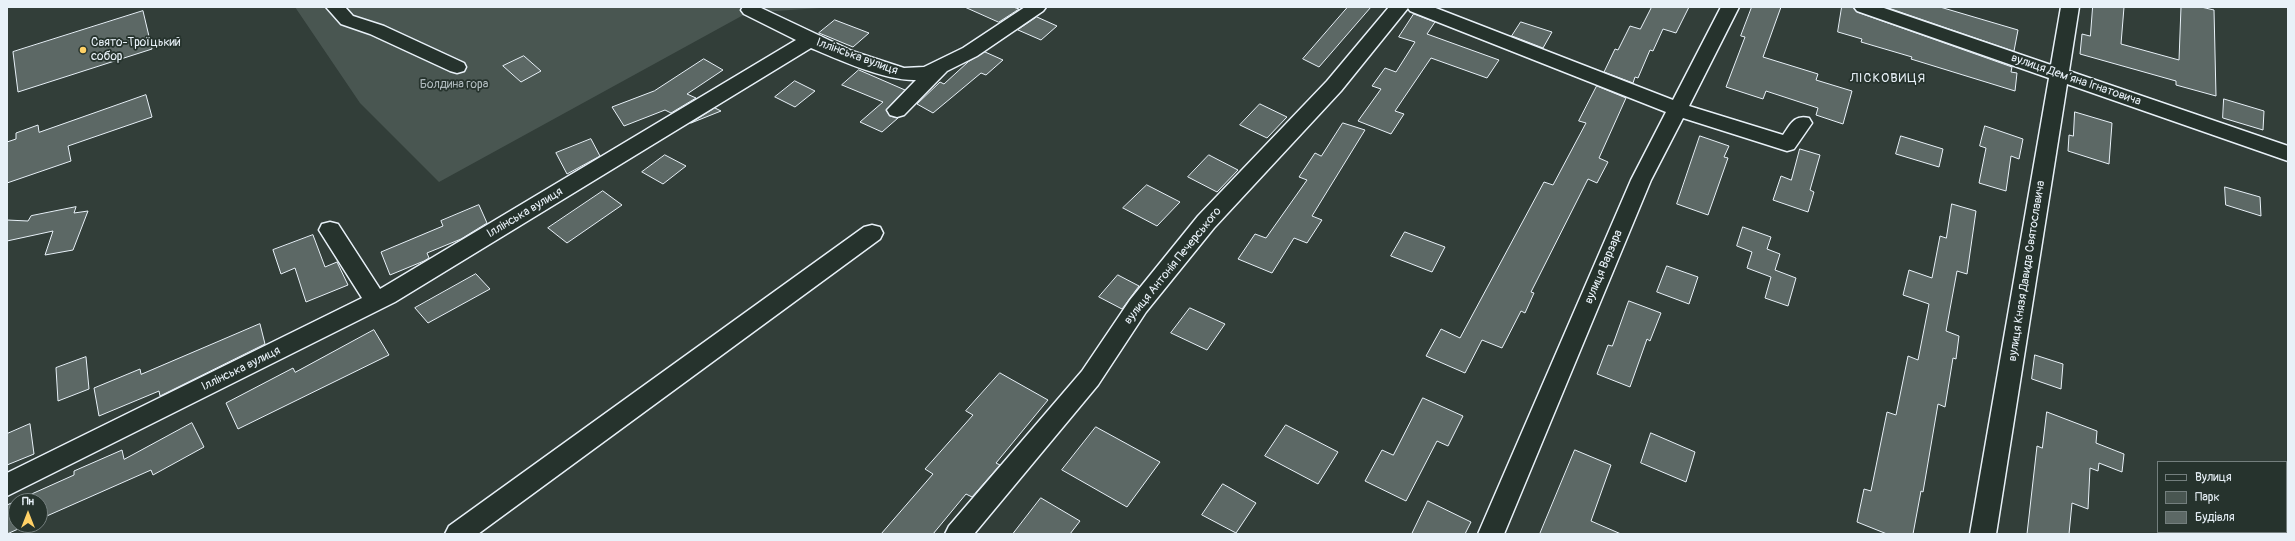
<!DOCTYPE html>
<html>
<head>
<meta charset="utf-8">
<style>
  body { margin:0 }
  #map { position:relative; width:2295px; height:541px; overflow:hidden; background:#323e39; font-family:Pangolin,sans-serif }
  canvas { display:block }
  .frame { position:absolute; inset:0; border:8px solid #e8f1f8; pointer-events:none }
  .legend { position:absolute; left:2157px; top:461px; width:130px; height:72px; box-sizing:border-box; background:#26332d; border:1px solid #747f7e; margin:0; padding:5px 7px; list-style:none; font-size:12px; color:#e8f1f8 }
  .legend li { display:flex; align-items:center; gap:8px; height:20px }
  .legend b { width:20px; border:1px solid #747f7e }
  .north { position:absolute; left:8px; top:493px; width:40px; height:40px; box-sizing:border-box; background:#26332d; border:1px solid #747f7e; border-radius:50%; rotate:0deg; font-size:11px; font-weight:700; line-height:16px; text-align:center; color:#e8f1f8 }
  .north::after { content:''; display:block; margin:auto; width:14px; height:18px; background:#ffd166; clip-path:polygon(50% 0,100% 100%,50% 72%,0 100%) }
</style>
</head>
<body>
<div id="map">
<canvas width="2295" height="541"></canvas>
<div class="frame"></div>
<ul class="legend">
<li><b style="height:5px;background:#26332d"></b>Вулиця</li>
<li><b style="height:11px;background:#495651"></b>Парк</li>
<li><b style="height:11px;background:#5c6865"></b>Будівля</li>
</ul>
<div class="north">Пн</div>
</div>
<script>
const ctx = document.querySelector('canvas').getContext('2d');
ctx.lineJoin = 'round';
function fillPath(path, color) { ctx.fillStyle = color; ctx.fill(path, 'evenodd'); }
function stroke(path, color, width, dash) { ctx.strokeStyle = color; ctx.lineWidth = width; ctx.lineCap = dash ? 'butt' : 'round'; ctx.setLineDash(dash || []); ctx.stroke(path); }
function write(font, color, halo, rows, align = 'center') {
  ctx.font = font + ' Pangolin,sans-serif'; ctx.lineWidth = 3.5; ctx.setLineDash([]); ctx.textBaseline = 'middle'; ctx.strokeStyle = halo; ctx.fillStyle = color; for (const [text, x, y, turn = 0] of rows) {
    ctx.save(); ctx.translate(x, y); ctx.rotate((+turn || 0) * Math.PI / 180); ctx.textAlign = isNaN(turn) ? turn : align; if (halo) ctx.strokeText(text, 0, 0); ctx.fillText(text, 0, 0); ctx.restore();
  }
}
fillPath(new Path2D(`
  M295 7H834L747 13 439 182 360 103Z`), '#495651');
const building = new Path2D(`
  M965 7H1013L1019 9 999 22Z
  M1348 7H1371L1319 67 1303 59Z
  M1652 7H1689L1676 33 1663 29 1653 51 1650 50 1638 78 1635 77 1633 83 1604 72 1615 49 1618 50 1630 26 1640 29Z
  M1752 7H1781L1763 57 1818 74 1816 80 1852 91 1843 124 1816 115 1818 108 1766 91 1763 99 1726 87 1745 37 1741 36Z
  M1842 7H1853L1857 12 2012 67 2011 72 2017 73 2015 91 1911 59 1912 57 1861 42 1862 39 1838 32Z
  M1886 7H1940L2018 30 2014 51Z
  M2093 7H2124L2121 44 2179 60 2181 7H2201L2214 10 2216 96 2176 85V81L2080 54 2082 34 2090 36Z
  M143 11 152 49 18 92 13 52Z
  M1414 14 1435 22 1427 34 1499 60 1487 78 1431 58 1395 111 1404 114 1391 134 1358 121 1381 89 1372 86 1385 68 1396 72 1415 42 1399 37Z
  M1037 17 1057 26 1041 40 1018 30Z
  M835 20 869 33 853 47 819 33Z
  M1521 22 1552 32 1543 48 1512 36Z
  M985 52 1003 60 986 75 981 73 933 113 917 104 940 82 944 84 968 62Z
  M524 56 541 71 521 82 503 66Z
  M704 59 723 70 687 94 696 98 671 113 665 110 624 126 612 107 654 91Z
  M859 70 905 90 886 110 890 116 898 118 882 132 860 122 883 102 842 85Z
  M795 81 815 91 795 107 775 97Z
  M1597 86 1626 98 1599 158 1608 162 1597 183 1588 179 1531 292 1534 293 1525 313 1521 311 1502 348 1482 340 1465 373 1426 356 1441 329 1460 338 1544 182 1553 185 1586 123 1579 121Z
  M146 95 152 117 68 146 71 161 7 183V142L16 139V133L38 125 39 132Z
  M2224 99 2264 111 2263 130 2223 118Z
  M1260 104 1287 117 1267 138 1240 125Z
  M715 108 721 111 691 123Z
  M2075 112 2112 123 2109 164 2068 151 2069 135 2073 136Z
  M1343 123 1365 130 1312 216 1322 220 1307 243 1294 238 1272 273 1238 259 1255 234 1266 238 1307 180 1299 177 1315 153 1321 156Z
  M1985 126 2023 139 2019 159 2011 156 2006 191 1979 183 1986 148 1980 146Z
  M1700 136 1729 146 1724 157 1728 158 1708 215 1677 204Z
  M1901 136 1943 149 1939 167 1896 154Z
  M591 139 600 156 567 174 556 153Z
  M1800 149 1820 155 1810 190 1814 192 1808 212 1773 200 1781 176 1791 180Z
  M665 155 686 166 663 184 642 172Z
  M1209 155 1238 170 1217 192 1188 177Z
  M1147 185 1180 202 1157 226 1123 208Z
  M2225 187 2260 197 2261 216 2226 205Z
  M603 191 622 205 567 243 548 228Z
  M1952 204 1976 211 1967 274 1957 271 1946 331 1959 336 1956 359 1953 358 1945 407 1938 404 1923 492 1921 491 1913 534H1887L1857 522 1864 489 1871 491 1887 412 1896 415 1908 356 1918 360 1929 304 1903 295 1909 270 1932 278 1940 236 1946 238Z
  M479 205 487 223 461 239 427 253 429 258 424 261 390 275 381 252 443 226 441 221Z
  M76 207 74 213 88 211 73 250 45 255 53 231 7 241V220L28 221 31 216Z
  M1743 227 1771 237 1767 249 1780 254 1775 270 1796 278 1788 306 1765 298 1771 277 1747 268 1752 252 1737 246Z
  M1405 232 1445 247 1432 272 1391 256Z
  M313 235 325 267 337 262 348 285 306 302 295 268 281 274 273 250Z
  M1667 266 1698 277 1689 304 1657 292Z
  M476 274 490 289 428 323 415 308Z
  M1118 275 1139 286 1122 309 1099 297Z
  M1629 301 1661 313 1650 341 1647 339 1630 387 1597 374 1608 345 1612 346Z
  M1190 308 1225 324 1207 350 1171 333Z
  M260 324 265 344 160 396 159 391 99 416 94 388 140 369 141 374Z
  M374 330 389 355 238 429 226 403 293 368 295 372Z
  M2035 355 2063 364 2061 389 2032 379Z
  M86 357 89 389 58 401 56 368Z
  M1000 373 1048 400 996 463 1000 465 972 497 966 494 933 534H881L933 474 925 469 973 415 966 411Z
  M1423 398 1463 416 1448 446 1437 441 1406 501 1365 481 1382 450 1393 455Z
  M2047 412 2097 431 2096 443 2124 454 2122 472 2099 463 2098 471 2090 468 2088 509 2072 503 2069 534H2027L2037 446 2042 448Z
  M192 423 204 447 153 475 151 470 40 519V501H16V525H27L7 534V505L74 475V471L122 450 124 459Z
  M30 424 34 454 7 465V434Z
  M1286 425 1338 452 1318 484 1265 456Z
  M1096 427 1160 462 1127 507 1062 470Z
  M1651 433 1695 452 1686 482 1641 463Z
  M1575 450 1611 465 1591 521 1621 534H1540Z
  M1223 484 1256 503 1236 533 1202 515Z
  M1041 498 1080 521 1070 534H1013Z
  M1428 501 1471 522 1465 534H1412Z`);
fillPath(building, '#5c6865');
stroke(building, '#e8f1f8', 1);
const minor = new Path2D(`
  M326 7H345L353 16 384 26 464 63 466 67 464 71 457 73 450 71 370 34 341 24Z
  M743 7H759L852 51 904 68 924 67 963 48 1025 7H1046L1043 11 977 56 947 71 904 115 897 117 890 115 887 110 916 80C886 81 839 60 811 48L395 302 7 496V473L362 298 319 230 322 224 330 222 338 224 380 289 796 40 744 14 741 10Z
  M1389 7H1433L1673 100 1721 7H1739L1689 106 1783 135C1790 125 1794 114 1809 118L1812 123 1794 149 1787 151 1683 118 1651 180 1504 534H1478L1631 180 1666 112 1410 11 1408 8 1341 91 1214 228 1146 312 1098 385 974 534H945L949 526 1082 371 1130 300 1198 216 1327 81Z
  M1854 7H1881L2051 65 2061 7H2079L2069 71 2288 146V161L2067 84 1996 534H1970L2049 78 1857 11Z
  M872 225 880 227 883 233 880 239 478 534H445L449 526 864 227Z`);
stroke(minor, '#e8f1f8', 3);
fillPath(minor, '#26332d');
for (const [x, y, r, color] of [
  [83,50,4,"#ffd166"]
]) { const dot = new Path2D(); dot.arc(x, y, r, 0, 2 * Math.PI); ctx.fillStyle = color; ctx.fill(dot); stroke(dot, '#26332d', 1.5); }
write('12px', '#e8f1f8', '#26332d', [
  ["Свято-Троїцький",91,43],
  ["собор",91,57]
], 'left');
write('12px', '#e8f1f8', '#26332d', [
  ["Іллінська вулиця",857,57,20],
  ["вулиця Демʼяна Ігнатовича",2076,80,19],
  ["Іллінська вулиця",525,213,-31],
  ["вулиця Антонія Печерського",1173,266,-51],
  ["вулиця Варзара",1604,267,-67],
  ["вулиця Князя Давида Святославича",2027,271,-81],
  ["Іллінська вулиця",241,369,-26]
]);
write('12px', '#b0bbbe', '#26332d', [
  ["Болдина гора",454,85]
]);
ctx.letterSpacing = '1px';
write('13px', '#e8f1f8', '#26332d', [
  ["ЛІСКОВИЦЯ",1888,79]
]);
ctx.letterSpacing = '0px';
</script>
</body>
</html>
